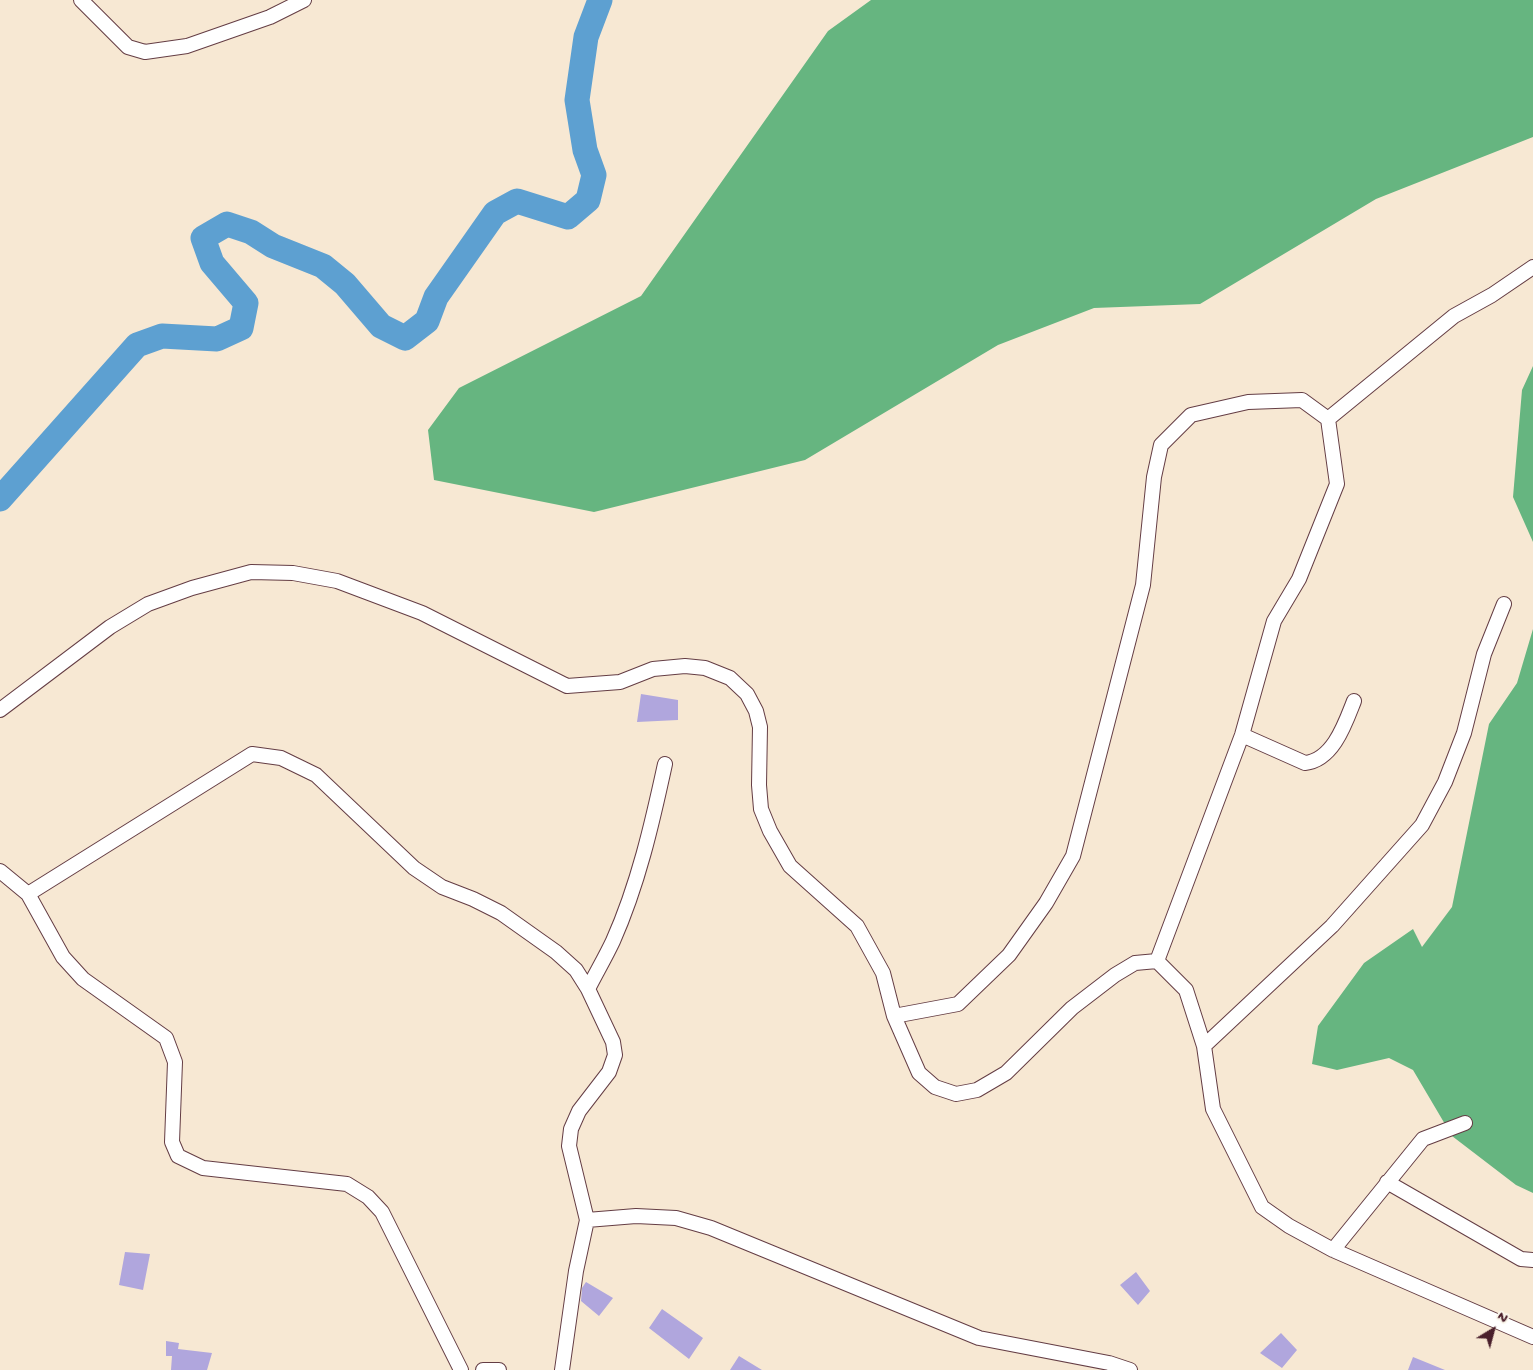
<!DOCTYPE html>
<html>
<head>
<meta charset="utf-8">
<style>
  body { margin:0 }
  #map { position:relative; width:1533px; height:1370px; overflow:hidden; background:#f7e8d3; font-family:"Gochi Hand",sans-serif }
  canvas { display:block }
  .north { position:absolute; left:1468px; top:1305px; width:50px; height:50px; -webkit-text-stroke:4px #fbf7ec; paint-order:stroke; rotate:37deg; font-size:14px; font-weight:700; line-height:20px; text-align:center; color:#4a1f2b }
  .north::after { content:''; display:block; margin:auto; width:18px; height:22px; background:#4a1f2b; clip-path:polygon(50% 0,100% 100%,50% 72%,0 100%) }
</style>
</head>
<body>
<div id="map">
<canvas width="1533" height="1370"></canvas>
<div class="north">N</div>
</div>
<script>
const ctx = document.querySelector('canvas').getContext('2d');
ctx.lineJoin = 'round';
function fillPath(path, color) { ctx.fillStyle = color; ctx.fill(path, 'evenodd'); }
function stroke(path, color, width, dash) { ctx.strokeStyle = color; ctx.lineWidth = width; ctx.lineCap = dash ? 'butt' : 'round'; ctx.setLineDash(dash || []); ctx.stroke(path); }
fillPath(new Path2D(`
  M871 0H1533V137L1376 199 1200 304 1094 308 998 345 805 460 594 512 434 480 428 430 459 388 641 296 828 31Z
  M1533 366V542L1513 497 1522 390Z
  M1533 629V1193L1516 1185 1452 1136 1413 1070 1389 1058 1337 1070 1312 1064 1318 1026 1364 963 1413 929 1422 947 1452 907 1489 724 1517 683Z`), '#66b580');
stroke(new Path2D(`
  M0 499 137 345 162 336 217 339 241 328 246 303 212 263 203 238 227 224 251 232 273 246 323 266 345 284 381 326 405 338 427 321 436 297 495 213 517 201 568 217 588 200 594 175 585 150 577 100 586 37 600 0`), '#5da0d1', 25);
fillPath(new Path2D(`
  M641 694 678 700V720L637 722Z
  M125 1252 150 1254 143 1290 119 1285Z
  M1136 1272 1150 1291 1138 1305 1120 1285Z
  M586 1282 613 1298 599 1316 581 1301 582 1288Z
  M662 1309 703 1338 689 1359 649 1328Z
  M1281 1333 1297 1350 1282 1368 1260 1353Z
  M166 1341 179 1343 178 1349 212 1353 207 1370H171L172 1356H166Z
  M739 1356 762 1370H730Z
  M1413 1357 1445 1370H1408Z`), '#b0a6dd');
const minor = new Path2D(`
  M81 0 128 47 145 52 187 46 270 17 304 0
  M1328 419 1454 316 1492 295 1533 267
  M0 710 110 627 148 604 192 588 251 572 293 573 337 581 422 613 567 686 620 682 653 669 685 666 705 668 730 678 747 694 756 711 760 727 759 785 761 809 770 831 790 866 857 926 883 973 894 1016 919 1073 935 1087 956 1094 977 1090 1006 1073 1072 1008 1115 975 1135 963 1157 961 1186 990 1204 1046 1213 1109 1262 1207 1289 1226 1333 1250 1533 1337
  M1242 735 1305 763C1333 760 1345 724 1354 701
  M0 871 28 894 63 957 83 979 166 1038 175 1062 172 1142 178 1156 203 1168 347 1184 368 1197 382 1212 461 1370
  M28 894 252 754 281 758 316 775 414 868 442 887 473 899 501 913 556 952 576 970 588 989 613 1042 615 1055 609 1072 579 1111 571 1129 569 1146 587 1220 576 1271 562 1370
  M588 989C596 973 605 958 613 941 638 885 652 824 665 764
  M894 1016 958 1004 1009 955 1046 903 1073 856 1143 585 1154 477 1161 445 1191 415 1248 402 1302 400 1328 419 1337 484 1299 579 1274 621 1242 735 1157 961
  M1204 1046 1332 926 1422 825 1445 782 1464 733 1484 654 1504 604
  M1387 1182 1521 1259 1533 1260
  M587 1220 636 1216 676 1218 711 1228 979 1338 1109 1363 1130 1370
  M1333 1250 1423 1139 1465 1123
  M483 1370H499`);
stroke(minor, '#643d44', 16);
stroke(minor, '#fff', 14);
</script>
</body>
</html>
